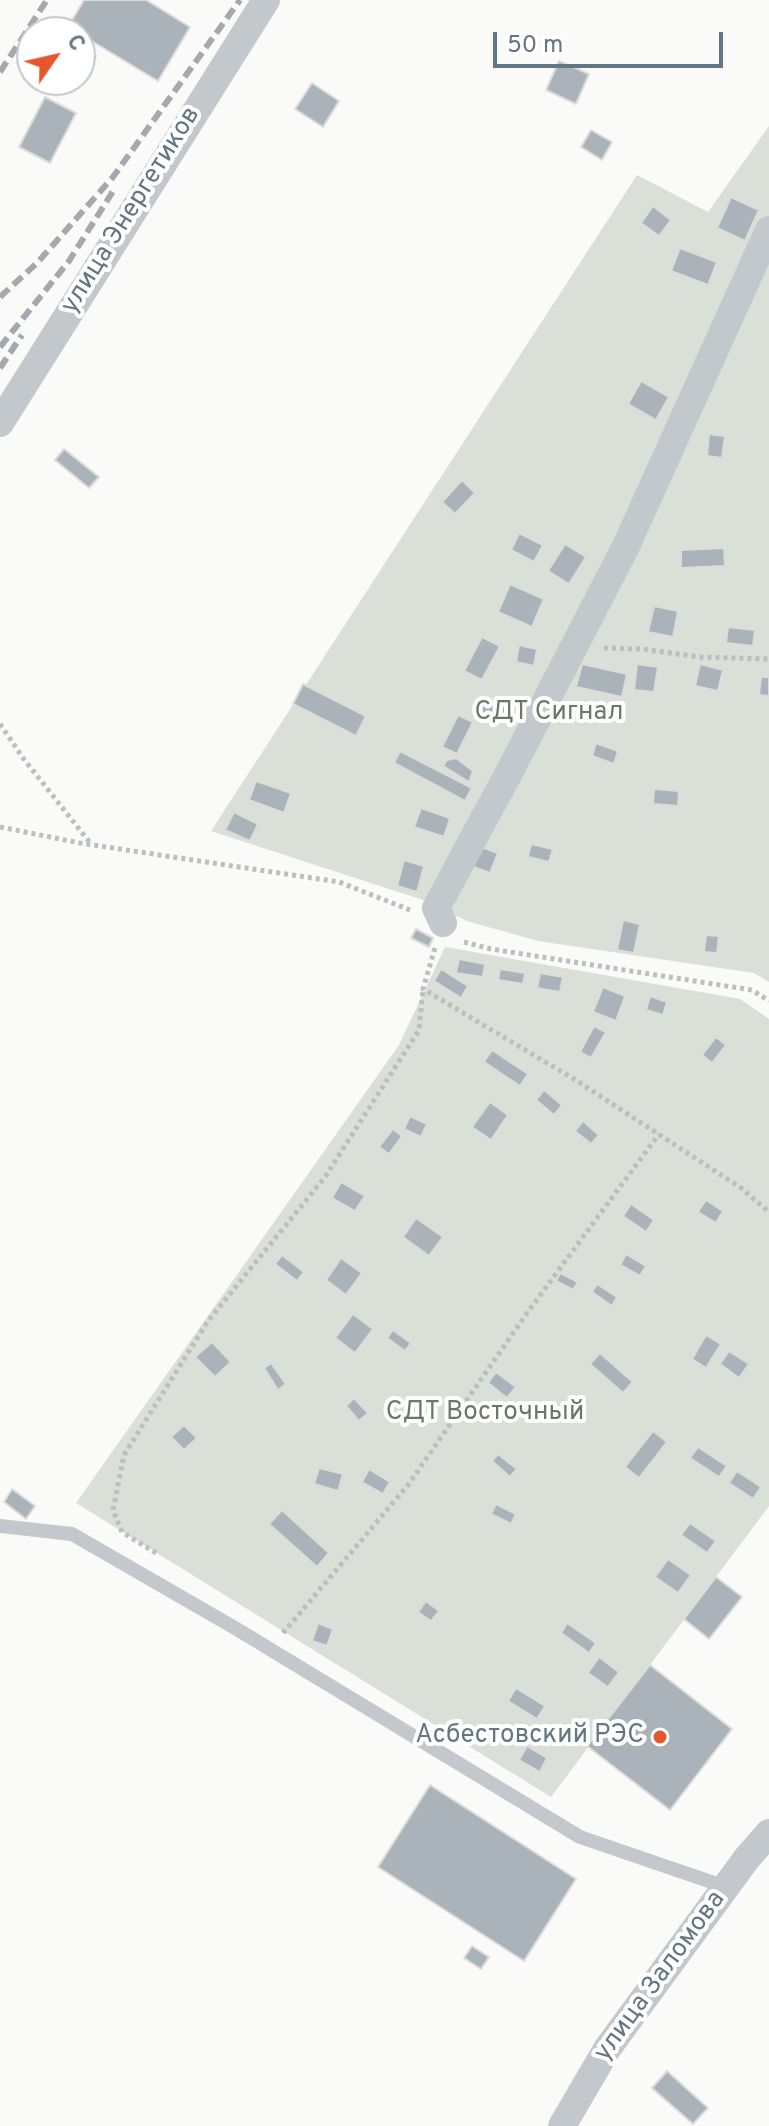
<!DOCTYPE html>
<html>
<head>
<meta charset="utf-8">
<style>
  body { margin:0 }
  #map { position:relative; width:769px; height:2126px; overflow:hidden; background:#fafaf8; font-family:Overpass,sans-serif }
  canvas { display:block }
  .north { position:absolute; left:16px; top:16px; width:80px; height:80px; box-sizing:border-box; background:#fff; border:2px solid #c1c8cd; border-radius:50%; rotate:56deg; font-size:22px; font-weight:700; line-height:32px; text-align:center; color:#657683 }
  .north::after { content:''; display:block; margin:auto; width:28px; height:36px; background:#e4572e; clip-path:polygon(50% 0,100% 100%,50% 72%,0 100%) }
  .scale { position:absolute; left:493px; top:32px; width:230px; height:36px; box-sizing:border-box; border:4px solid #657683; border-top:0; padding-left:10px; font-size:24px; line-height:28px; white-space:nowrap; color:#657683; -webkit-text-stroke:6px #fff; paint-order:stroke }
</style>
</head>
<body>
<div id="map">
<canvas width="769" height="2126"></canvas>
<div class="north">С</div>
<div class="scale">50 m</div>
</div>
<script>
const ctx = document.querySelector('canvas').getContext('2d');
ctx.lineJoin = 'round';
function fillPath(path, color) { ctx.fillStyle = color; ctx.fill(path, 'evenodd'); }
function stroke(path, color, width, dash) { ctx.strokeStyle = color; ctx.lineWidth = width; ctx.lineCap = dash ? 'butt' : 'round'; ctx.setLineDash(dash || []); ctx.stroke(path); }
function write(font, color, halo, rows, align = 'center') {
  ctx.font = font + ' Overpass,sans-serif'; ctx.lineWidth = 8; ctx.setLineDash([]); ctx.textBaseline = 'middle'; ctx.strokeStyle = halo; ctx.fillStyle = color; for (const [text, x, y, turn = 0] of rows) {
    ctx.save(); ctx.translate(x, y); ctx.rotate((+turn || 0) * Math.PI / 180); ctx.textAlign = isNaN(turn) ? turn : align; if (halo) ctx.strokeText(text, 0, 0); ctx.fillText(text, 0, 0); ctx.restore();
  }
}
fillPath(new Path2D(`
  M769 126V982L754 973 538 941 467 921 423 900 211 831 637 175 708 212Z
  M445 947 740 999 769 1019V1506L551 1797 76 1503 399 1045Z`), '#dadfd7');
const building = new Path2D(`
  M84 0H146L190 27 158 81 80 34V32L68 27Z
  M559 61 589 74 576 104 546 90Z
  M312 83 339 101 323 127 295 109Z
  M45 97 76 113 50 163 19 147Z
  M591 130 612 142 602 160 581 147Z
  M731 197 759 210 745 241 717 228Z
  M653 206 671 220 659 236 641 223Z
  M680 248 717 262 708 285 671 271Z
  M641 381 669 397 656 420 628 404Z
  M709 434 725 436 722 458 707 456Z
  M64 449 99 477 89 488 55 460Z
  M462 480 475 493 455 514 442 502Z
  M519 533 543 545 534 562 511 550Z
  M565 544 586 557 569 584 548 571Z
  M724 548 725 566 681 568V550Z
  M510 584 544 599 532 627 498 612Z
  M654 606 678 611 673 637 648 632Z
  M728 627 755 630 753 646 726 643Z
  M482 637 500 646 482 680 464 671Z
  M519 645 537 649 534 666 516 662Z
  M582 664 627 674 622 697 576 687Z
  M637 664 658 667 654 692 634 690Z
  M700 664 723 670 718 691 695 686Z
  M761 677H769V696L759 695Z
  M303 684 366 716 356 736 293 704Z
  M479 696 508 707 502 722 473 711Z
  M458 715 473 722 457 754 442 747Z
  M596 743 618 751 614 764 592 756Z
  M400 751 472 788 465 801 394 763Z
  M456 758 473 771 469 782 443 766 447 760Z
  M256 781 291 793 284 813 249 800Z
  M654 789 679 791 678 806 653 804Z
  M421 808 450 818 444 837 414 827Z
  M234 812 258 824 250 841 225 830Z
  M531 844 553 849 549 862 528 857Z
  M479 846 498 853 490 873 471 866Z
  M404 860 424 866 417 892 397 886Z
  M623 920 640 924 634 953 617 950Z
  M416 929 433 938 429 947 411 938Z
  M706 935 719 936 717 953 704 952Z
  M459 959 485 964 483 977 456 973Z
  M441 969 468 986 461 998 434 981Z
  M500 969 525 973 523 984 498 980Z
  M540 973 563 977 560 992 537 988Z
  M603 987 625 996 616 1021 593 1012Z
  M650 996 667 1002 663 1015 646 1010Z
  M594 1026 606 1032 591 1058 580 1052Z
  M716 1037 726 1045 712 1063 702 1055Z
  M492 1050 528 1074 520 1086 484 1062Z
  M544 1090 562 1105 554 1115 536 1100Z
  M490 1102 508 1115 491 1140 472 1127Z
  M410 1116 427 1124 421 1137 404 1129Z
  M583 1121 599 1135 591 1144 575 1131Z
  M393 1129 402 1136 389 1154 379 1147Z
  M341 1182 365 1196 355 1211 332 1198Z
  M706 1200 723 1211 716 1223 698 1212Z
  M631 1204 654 1220 646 1232 623 1216Z
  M416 1218 443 1237 429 1256 403 1237Z
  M626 1254 646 1266 640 1276 620 1265Z
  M282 1255 304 1272 297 1281 275 1264Z
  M341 1258 362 1273 346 1295 326 1280Z
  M560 1273 578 1282 573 1290 556 1281Z
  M597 1284 617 1297 612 1306 592 1292Z
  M353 1314 373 1329 355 1353 335 1338Z
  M393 1330 411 1343 405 1351 387 1338Z
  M706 1335 721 1344 706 1368 692 1359Z
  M212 1342 231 1362 215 1377 195 1357Z
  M729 1351 749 1364 739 1378 720 1364Z
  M600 1353 633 1382 623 1393 590 1364Z
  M271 1363 286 1384 278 1390 264 1368Z
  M496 1372 516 1387 507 1398 488 1383Z
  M354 1398 368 1413 359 1421 346 1406Z
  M184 1425 197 1438 184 1450 171 1437Z
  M653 1431 667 1442 639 1478 625 1467Z
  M698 1447 727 1466 719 1477 690 1458Z
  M498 1454 517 1469 510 1477 492 1461Z
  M319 1468 343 1474 338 1491 314 1484Z
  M369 1469 390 1482 383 1494 362 1482Z
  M737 1471 761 1487 753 1499 729 1483Z
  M12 1489 35 1506 26 1519 4 1502Z
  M496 1504 516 1514 511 1524 491 1514Z
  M282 1510 329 1553 317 1567 269 1524Z
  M690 1523 716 1541 707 1553 681 1535Z
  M668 1559 691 1575 678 1593 655 1577Z
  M716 1577 742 1597 709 1639 684 1619Z
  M426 1601 439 1611 431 1621 418 1612Z
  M318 1623 333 1629 327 1646 312 1641Z
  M567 1623 596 1643 589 1653 561 1633Z
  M599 1657 619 1672 608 1687 588 1673Z
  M650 1665 732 1729 670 1810 587 1746Z
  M516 1688 545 1706 537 1719 508 1701Z
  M488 1727 504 1734 500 1744 483 1737Z
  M527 1746 547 1758 540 1772 519 1760Z
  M430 1785 576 1879 524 1961 378 1867Z
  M472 1946 489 1957 481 1969 464 1958Z
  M667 2071 708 2108 693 2124 652 2088Z`);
fillPath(building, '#aab3b9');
stroke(building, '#dcdcda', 2);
stroke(new Path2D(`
  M604 648 642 649 699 657 769 659
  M0 724 23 758 91 844
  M0 827 80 843 339 882 410 910
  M464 942 491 949 752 990 769 1001
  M435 948 423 989 574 1079 741 1188 769 1212
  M156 1553 122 1532 113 1510 124 1455 208 1321 325 1177 419 1030 423 989
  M283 1633 408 1485 527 1313 659 1134`), '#bbbfc2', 5, [4, 4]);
stroke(new Path2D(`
  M0 1526 72 1534 235 1628 580 1837 726 1887`), '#c3c8cc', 14);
stroke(new Path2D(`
  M0 423 266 0
  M443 923 436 908 513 765 626 546 769 230
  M562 2126 607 2049 747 1858 769 1833`), '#c3c8cc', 28);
stroke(new Path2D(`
  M0 72 47 0
  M0 297 37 263 113 177 240 0
  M0 347 69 261 115 188
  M0 368 22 335`), '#a2aab0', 6, [12, 6]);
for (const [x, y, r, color] of [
  [660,1737,8,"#e4572e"]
]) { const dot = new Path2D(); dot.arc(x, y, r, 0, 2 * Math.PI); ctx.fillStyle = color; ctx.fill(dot); stroke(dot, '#fff', 3); }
write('26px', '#657683', '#fff', [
  ["улица Энергетиков",132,211,-58],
  ["улица Заломова",661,1977,-54]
]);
write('26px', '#687a64', '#fff', [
  ["СДТ Сигнал",549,714],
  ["СДТ Восточный",485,1414]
]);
write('26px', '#657683', '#fff', [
  ["Асбестовский РЭС",644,1737]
], 'right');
</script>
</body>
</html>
